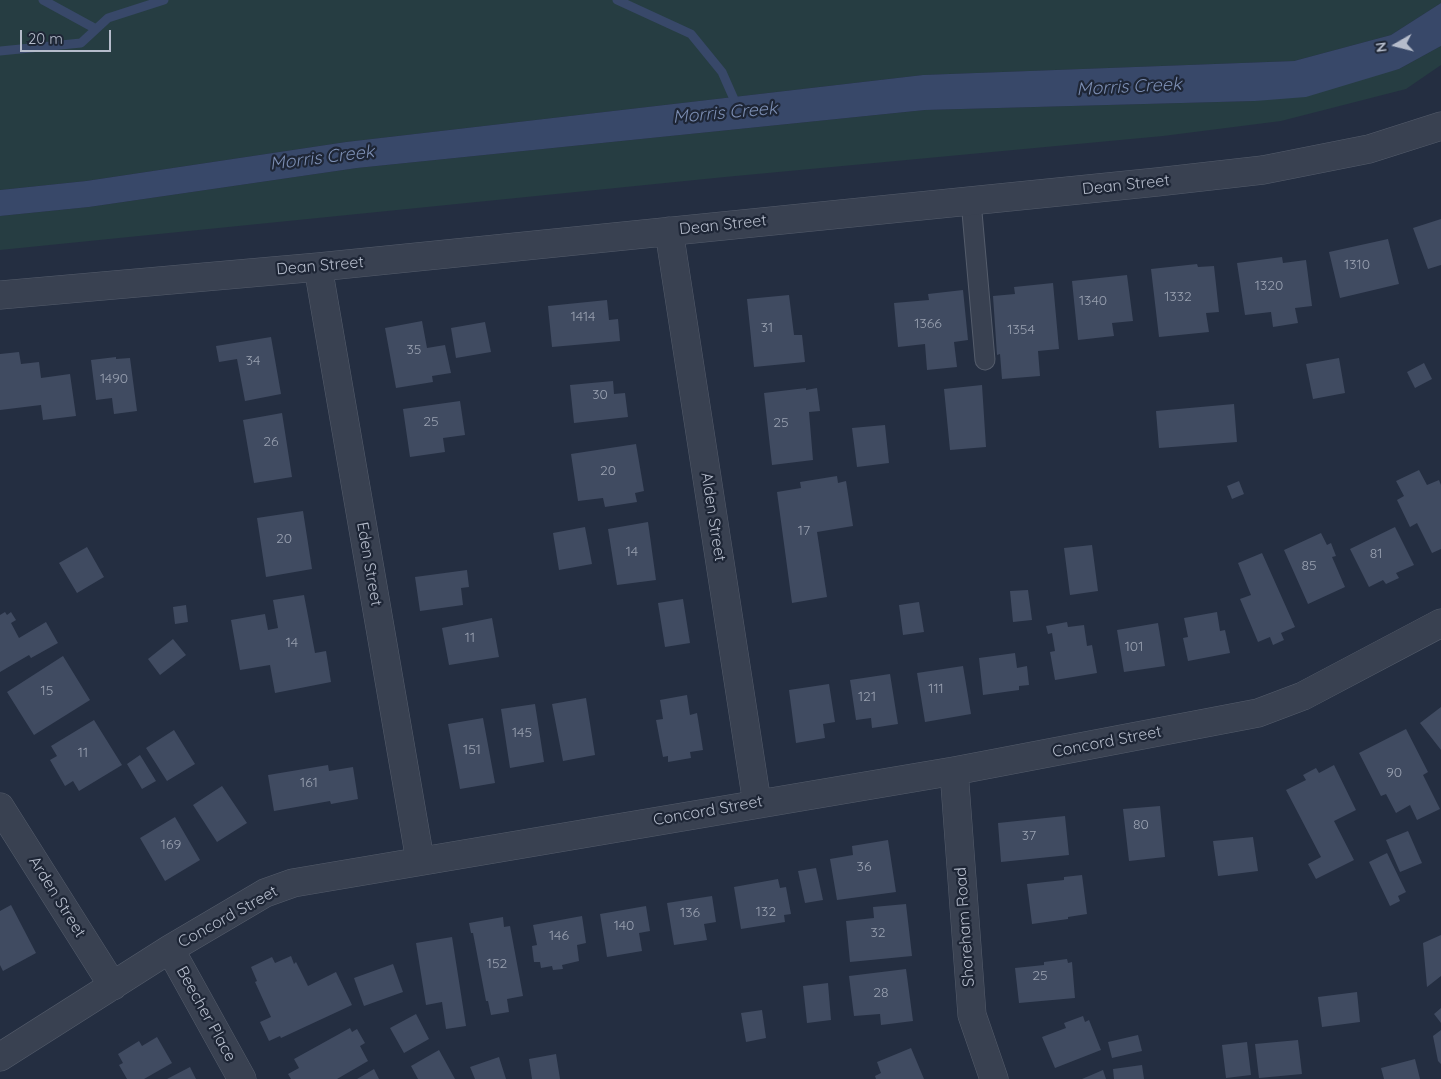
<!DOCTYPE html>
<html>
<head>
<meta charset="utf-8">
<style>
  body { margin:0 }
  #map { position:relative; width:1441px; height:1079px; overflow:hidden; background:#242e41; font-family:Quicksand,sans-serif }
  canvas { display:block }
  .north { position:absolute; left:1371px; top:20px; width:50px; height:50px; -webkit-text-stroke:4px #1e2636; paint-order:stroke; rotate:262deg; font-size:14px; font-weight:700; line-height:20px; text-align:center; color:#b5bccb }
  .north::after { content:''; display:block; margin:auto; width:18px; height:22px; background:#b5bccb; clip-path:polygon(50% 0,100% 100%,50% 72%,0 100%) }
  .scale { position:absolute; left:20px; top:30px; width:91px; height:22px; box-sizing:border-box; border:2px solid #b5bccb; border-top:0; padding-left:6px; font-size:15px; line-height:18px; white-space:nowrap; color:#b5bccb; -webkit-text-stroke:4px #1e2636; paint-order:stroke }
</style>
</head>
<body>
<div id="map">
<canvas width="1441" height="1079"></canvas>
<div class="north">N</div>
<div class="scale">20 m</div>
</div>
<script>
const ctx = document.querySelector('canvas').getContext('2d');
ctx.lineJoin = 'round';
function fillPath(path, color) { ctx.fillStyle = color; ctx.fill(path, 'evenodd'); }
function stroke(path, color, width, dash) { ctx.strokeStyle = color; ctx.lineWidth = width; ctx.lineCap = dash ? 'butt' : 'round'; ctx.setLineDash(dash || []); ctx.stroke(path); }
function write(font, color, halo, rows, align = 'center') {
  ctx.font = font + ' Quicksand,sans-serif'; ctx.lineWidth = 4.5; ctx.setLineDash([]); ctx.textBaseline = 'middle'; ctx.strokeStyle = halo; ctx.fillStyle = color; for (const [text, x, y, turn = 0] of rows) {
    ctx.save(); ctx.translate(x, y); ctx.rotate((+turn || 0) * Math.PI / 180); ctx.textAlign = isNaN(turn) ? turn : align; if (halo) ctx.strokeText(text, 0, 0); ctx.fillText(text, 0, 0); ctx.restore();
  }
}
fillPath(new Path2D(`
  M0 0H1441V3L1391 35 1294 61 923 75 346 142 86 181 0 190Z
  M1441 46V65L1406 89 1281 121 1163 136 725 177 0 250V216L89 207 357 168 925 110 1255 101 1399 69Z`), '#263d42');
fillPath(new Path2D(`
  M1441 3V46L1399 69 1306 97 1255 101 925 110 357 168 89 207 0 216V190L86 181 346 142 923 75 1294 61 1391 35Z`), '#384869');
stroke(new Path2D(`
  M43 0 96 29
  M617 0 691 34 722 72 737 106
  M0 51 81 43 108 18 164 0`), '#384869', 9);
fillPath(new Path2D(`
  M1441 219V265L1428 269 1413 228Z
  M1388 239 1399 284 1340 298 1329 252Z
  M1282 257 1283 263 1306 260 1312 306 1295 308 1298 323 1273 327 1271 312 1245 315 1237 263Z
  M1197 264 1198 267 1214 266 1219 312 1206 313 1209 332 1159 337 1151 269Z
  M1127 275 1133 321 1112 323 1114 336 1078 340 1072 281Z
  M1053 283 1059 349 1038 351 1040 376 1002 379 1000 354 997 355 993 296 1015 294 1014 287Z
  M963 290 968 340 954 342 957 367 927 370 925 344 898 347 894 303 929 300 928 294Z
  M789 295 794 335H802L805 362 754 367 747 299Z
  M607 300 609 320 618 319 620 341 552 347 548 306Z
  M422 321 427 348 445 345 451 373 432 376 433 382 396 388 385 328Z
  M485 322 491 352 456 358 451 328Z
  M271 337 281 394 245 401 237 359 219 362 216 346Z
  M19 352 21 364 39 362 41 378 70 374 76 416 43 420 41 405 0 410V354Z
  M116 357V359L130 358 137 411 114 414 112 398 96 400 91 360Z
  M1339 358 1345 393 1313 399 1306 364Z
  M1424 363 1432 379 1415 388 1407 372Z
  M613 381 614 394 625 393 628 417 574 423 570 385Z
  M982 385 986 447 950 450 944 389Z
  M806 388V390L817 388 820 411 809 412 813 460 772 465 764 393Z
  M460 401 465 435 443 438 445 452 410 457 403 409Z
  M1234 404 1237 442 1159 448 1156 411Z
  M282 413 292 477 254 483 243 420Z
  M885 425 889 463 857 467 852 428Z
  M636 444 644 491 635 493 637 502 605 507 603 498 578 501 571 454Z
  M1419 470 1427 485 1439 480 1441 485V549L1432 553 1417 523 1410 527 1397 500 1404 496 1396 481Z
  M837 476 838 483 846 481 853 526 817 532 827 597 792 603 777 492 801 488 800 482Z
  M1239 481 1244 494 1232 499 1227 486Z
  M303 511 312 569 266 577 257 518Z
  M648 522 656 580 617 585 608 529Z
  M585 527 592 564 559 570 553 533Z
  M1395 527 1414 565 1396 573 1399 578 1386 584 1383 580 1369 587 1350 549Z
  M1321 533 1327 545 1331 543 1336 556 1332 557 1345 587 1308 604 1284 550Z
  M1092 545 1098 591 1070 595 1064 548Z
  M87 547 104 577 77 593 59 563Z
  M1262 553 1295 627 1281 633 1284 640 1273 645 1270 637 1258 642 1240 599 1251 595 1238 563Z
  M467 570 469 587 461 588 463 605 420 611 415 577Z
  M1028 590 1032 620 1013 622 1010 591Z
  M304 595 315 653 326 651 331 682 275 693 270 665 240 670 231 620 265 614 268 630 278 628 273 600Z
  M683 599 690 643 665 647 658 603Z
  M919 602 924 632 903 635 899 605Z
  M186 605 188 622 175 624 173 607Z
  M5 612 7 615 11 612 16 620 11 623 19 638 46 622 58 643 31 658 29 655 0 672V615Z
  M1217 612 1220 631 1225 630 1230 653 1188 661 1183 638 1188 637 1184 618Z
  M492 618 499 657 449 665 442 628Z
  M1067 622 1068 627 1084 625 1087 646 1092 645 1097 673 1055 680 1050 652 1055 651 1052 633 1048 634 1046 626Z
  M1158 623 1165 666 1124 672 1117 630Z
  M173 639 186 655 160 675 148 659Z
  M1015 653 1017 668 1027 666 1029 685 1019 686V690L983 695 979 658Z
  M63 656 90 700 34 735 7 692Z
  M963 666 971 714 925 722 917 673Z
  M890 674 898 724 872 728 871 718 856 720 850 680Z
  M829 684 835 722 823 724 825 738 796 743 789 690Z
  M687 695 690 715 697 713 703 750 690 752 691 758 668 762V756L663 757 656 720 663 719 660 700Z
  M586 698 595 755 563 761 552 704Z
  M535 704 544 762 510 768 501 709Z
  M1441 707V750L1420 723Z
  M483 718 495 783 460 789 448 724Z
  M94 720 122 765 79 791 73 781 65 786 50 760 57 756 51 746Z
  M1406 729 1428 772 1423 775 1440 809 1417 820 1410 805 1396 813 1386 794 1381 796 1359 753Z
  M174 730 195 764 167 781 146 748Z
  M140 755 156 781 142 789 127 764Z
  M328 765 329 771 353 767 358 799 331 804 330 801 274 811 268 775Z
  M1334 765 1356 810 1334 821 1354 860 1316 879 1308 864 1321 857 1286 790 1306 780 1303 775 1316 768 1319 773Z
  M222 786 247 823 217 842 193 805Z
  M1160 806 1165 857 1129 861 1123 809Z
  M1065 816 1069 855 1001 862 998 823Z
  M175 817 200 860 165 881 140 838Z
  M1408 831 1422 863 1400 872 1386 840Z
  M1253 837 1258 871 1218 876 1213 841Z
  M888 840 896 892 837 900 830 859 853 855 852 846Z
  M1387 853 1406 892 1398 896 1400 901 1390 906 1369 862Z
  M816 868 823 900 805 903 798 871Z
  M1082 875 1087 914 1068 917V919L1032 924 1027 884 1064 880V877Z
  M778 879 780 888 786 887 791 914 784 915 785 922 741 929 734 887Z
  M712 896 716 922 704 924 707 940 674 945 667 903Z
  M906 904 912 956 850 962 846 921 874 918 873 907Z
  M11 905 36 953 3 971 0 965V911Z
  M646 906 650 931 639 933 642 951 607 957 600 914Z
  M582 916 586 943 577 945 579 961 562 965 563 969 553 970 552 966 541 968 540 962H534L532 946 537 945 533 925Z
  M503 917 504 927 510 926 523 996 507 999 509 1012 491 1015 488 1001H486L473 933H471L469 923Z
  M1441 935V976L1427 987 1423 943Z
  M452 937 466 1026 446 1029 442 1002 426 1005 416 943Z
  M291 956 294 964 296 962 308 986 336 972 352 1005 281 1038 280 1036 269 1041 260 1022 271 1017 255 982 257 981 251 967 272 957 275 963Z
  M1067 959 1068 963 1072 962 1075 998 1019 1003 1015 968 1044 965V962Z
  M393 964 403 992 364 1006 354 978Z
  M906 969 913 1021 881 1025 880 1014 854 1016 849 976Z
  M828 983 831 1020 807 1023 803 986Z
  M1357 992 1360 1022 1322 1027 1318 997Z
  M1441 1008V1023L1434 1014Z
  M762 1010 766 1038 746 1042 741 1013Z
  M416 1014 429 1039 404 1053 390 1028Z
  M1083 1016 1085 1022 1089 1020 1101 1050 1055 1068 1042 1037 1066 1028 1064 1023Z
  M350 1028 352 1032 357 1029 365 1043 360 1046 368 1061 337 1079H291L288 1074 299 1068 294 1059Z
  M1441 1030V1064L1438 1061 1433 1036Z
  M1138 1035 1142 1051 1112 1058 1108 1042Z
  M157 1037 172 1063 144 1079H127L119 1065 123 1063 118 1054 139 1041 142 1046Z
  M1298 1040 1302 1074 1259 1078 1255 1044Z
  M1247 1042 1251 1075 1226 1078 1222 1045Z
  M911 1048 924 1079H876L875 1076 881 1073 877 1062Z
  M439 1050 455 1079H418L411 1066Z
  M556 1054 560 1079H532L529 1059Z
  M499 1057 506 1079H475L470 1067Z
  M1415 1059 1420 1079H1384L1381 1068Z
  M1142 1065 1144 1079H1114L1113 1069Z
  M190 1067 196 1079H167Z
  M374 1069 379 1079H357Z
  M1103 1070 1106 1079H1082Z`), '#404b61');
const service = new Path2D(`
  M971 201 985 360`);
const minor = new Path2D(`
  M669 231 757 803
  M318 267 420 860
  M0 295 318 267 1157 182 1263 170 1369 149 1441 126
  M954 771 972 1015 994 1079
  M0 807 113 986
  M170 949 242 1079
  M0 1057 170 949 265 893 293 883 954 771 1258 713 1303 696 1441 623`);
stroke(service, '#545c6b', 21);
stroke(minor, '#545c6b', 29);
stroke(service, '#394151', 19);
stroke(minor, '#394151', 28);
write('14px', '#98a0b0', null, [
  ["1310",1357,265],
  ["1320",1269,286],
  ["1332",1178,297],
  ["1340",1093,301],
  ["1414",583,317],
  ["1366",928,324],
  ["31",767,328],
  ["1354",1021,330],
  ["35",414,350],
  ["34",253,361],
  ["1490",114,379],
  ["30",600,395],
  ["25",431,422],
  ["25",781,423],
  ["26",271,442],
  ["20",608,471],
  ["17",804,531],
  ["20",284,539],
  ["14",632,552],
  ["81",1376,554],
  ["85",1309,566],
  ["11",470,638],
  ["14",292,643],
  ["101",1134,647],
  ["111",936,689],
  ["15",47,691],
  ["121",867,697],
  ["145",522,733],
  ["151",472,750],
  ["11",83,753],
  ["90",1394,773],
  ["161",309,783],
  ["80",1141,825],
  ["37",1029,836],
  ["169",171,845],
  ["36",864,867],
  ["132",766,912],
  ["136",690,913],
  ["140",624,926],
  ["32",878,933],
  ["146",559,936],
  ["152",497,964],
  ["25",1040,976],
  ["28",881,993]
]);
write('16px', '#b5bccb', '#1e2636', [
  ["Dean Street",1126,185,-6],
  ["Dean Street",723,225,-6],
  ["Dean Street",320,266,-5],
  ["Alden Street",713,517,81],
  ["Eden Street",369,564,80],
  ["Concord Street",1107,742,-11],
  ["Concord Street",708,811,-10],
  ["Arden Street",57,897,58],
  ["Concord Street",228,917,-29],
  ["Shoreham Road",965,927,-94],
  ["Beecher Place",206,1014,61]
]);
write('italic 18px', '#7c8eb3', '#1e2636', [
  ["Morris Creek",1129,87,-3],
  ["Morris Creek",725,113,-5],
  ["Morris Creek",322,158,-7]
]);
</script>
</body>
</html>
